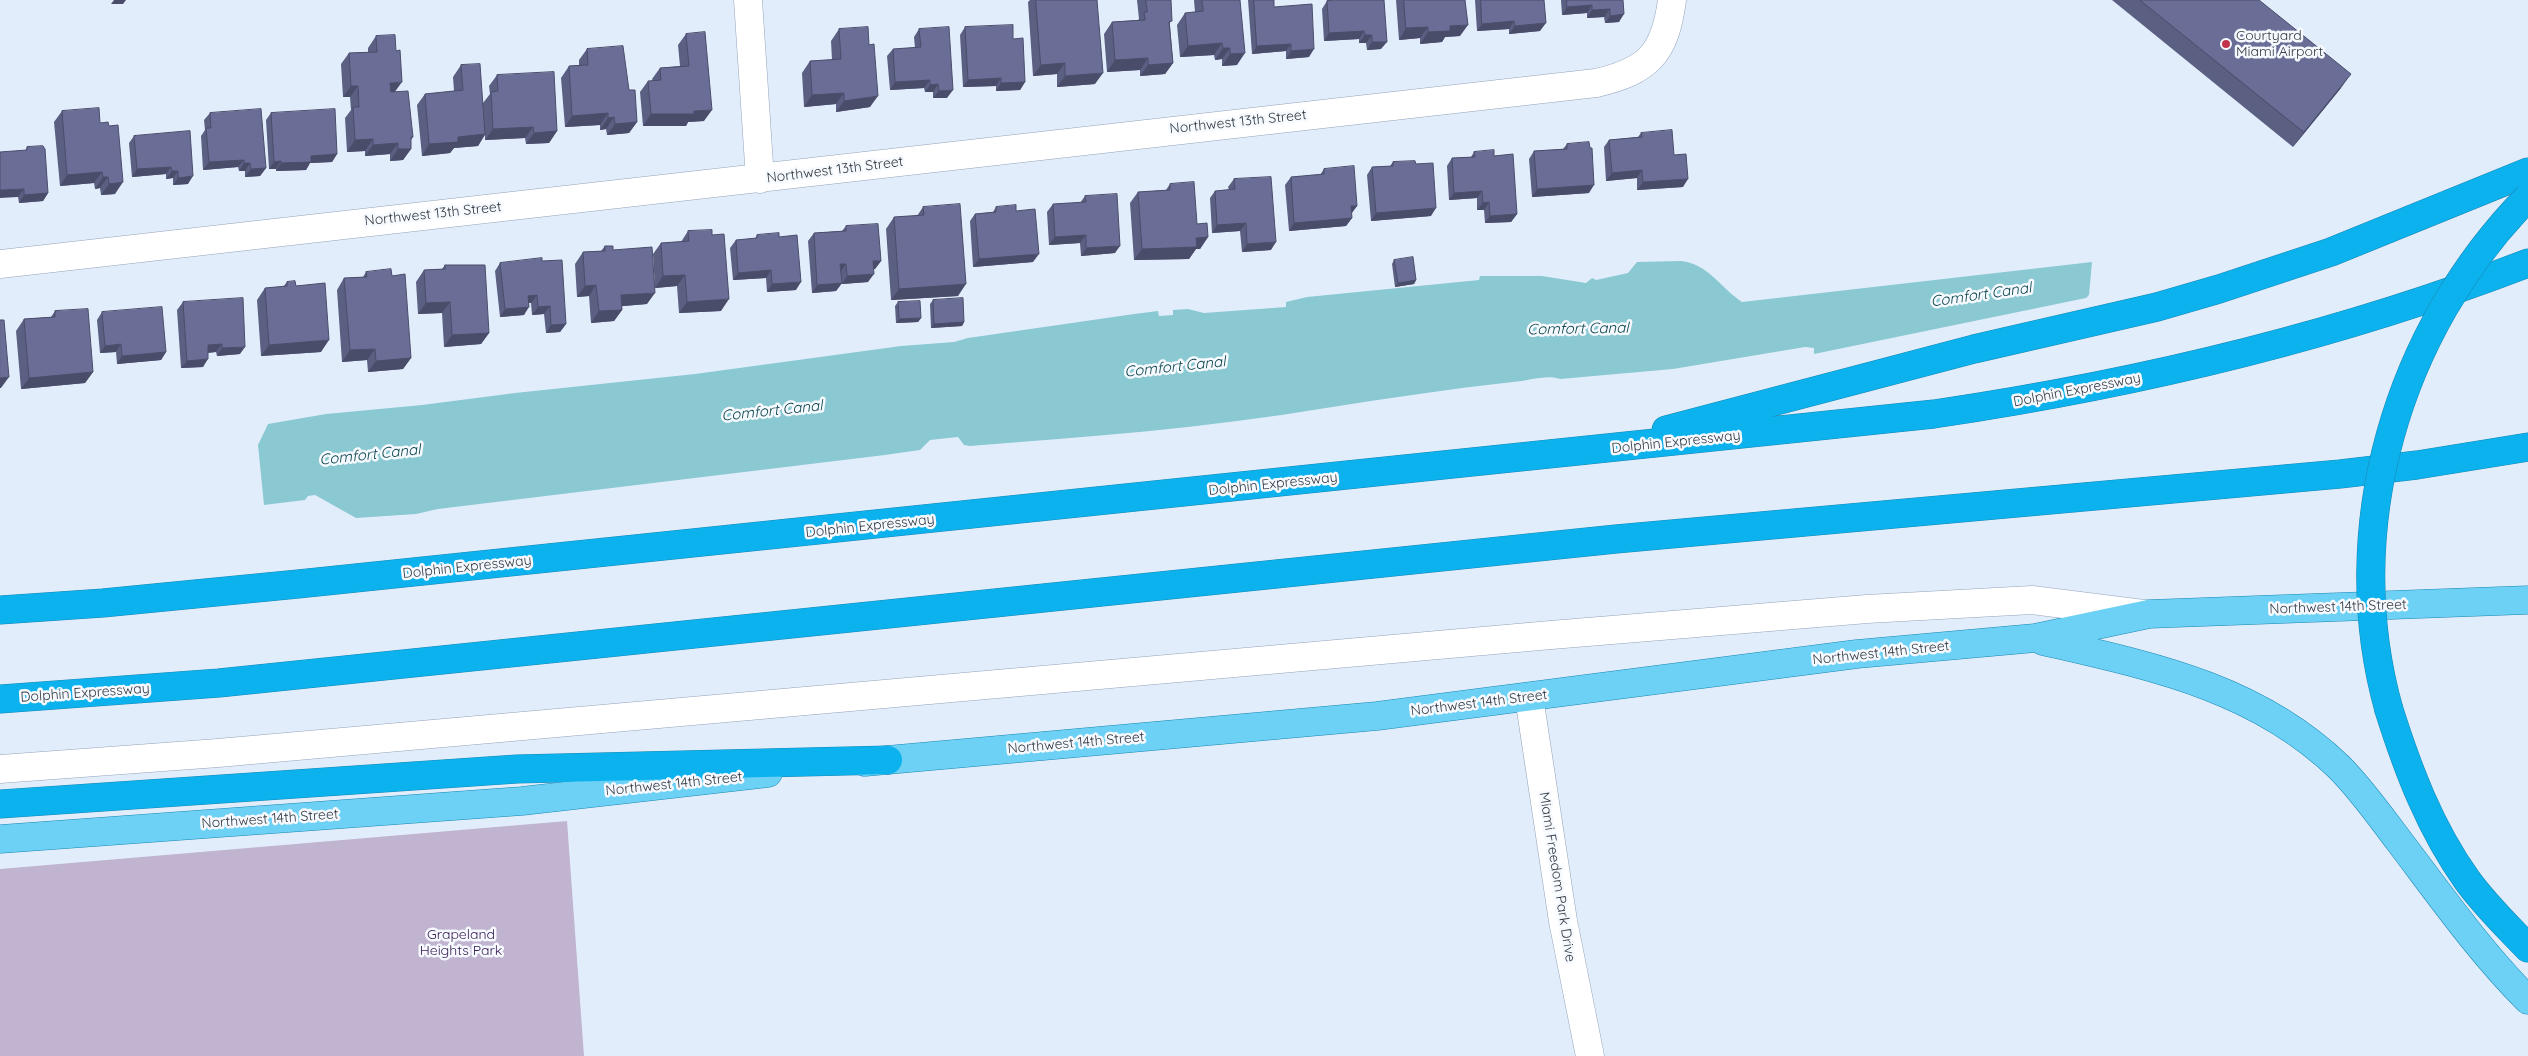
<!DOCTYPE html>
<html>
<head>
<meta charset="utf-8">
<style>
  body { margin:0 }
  canvas { display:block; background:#e2edfc }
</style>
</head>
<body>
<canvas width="2528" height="1056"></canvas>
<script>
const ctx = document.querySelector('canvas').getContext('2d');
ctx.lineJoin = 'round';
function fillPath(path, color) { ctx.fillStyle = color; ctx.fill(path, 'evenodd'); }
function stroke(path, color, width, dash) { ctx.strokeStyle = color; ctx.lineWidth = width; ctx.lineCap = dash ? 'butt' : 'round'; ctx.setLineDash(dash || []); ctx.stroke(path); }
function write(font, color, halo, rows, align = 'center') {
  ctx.font = font + ' Quicksand,sans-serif'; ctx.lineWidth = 5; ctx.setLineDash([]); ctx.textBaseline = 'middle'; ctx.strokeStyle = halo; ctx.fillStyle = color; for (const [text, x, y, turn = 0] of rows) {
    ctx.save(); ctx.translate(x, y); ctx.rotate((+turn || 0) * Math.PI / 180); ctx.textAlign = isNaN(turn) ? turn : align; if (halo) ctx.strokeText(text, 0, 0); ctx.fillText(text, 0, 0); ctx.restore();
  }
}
fillPath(new Path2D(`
  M567 821 584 1056H0V869Z`), '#c0b4d1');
fillPath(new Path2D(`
  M1681 261C1708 264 1720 287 1742 302L2092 262 2089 295 2086 298 1814 354V348L1805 347 1673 369 1560 379C1547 374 1528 381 1513 382 1450 389 1388 398 1326 408 1208 428 1087 437 970 446L964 445 958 437 930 440 920 450 885 455 438 509 416 514 356 518 315 495 308 496 305 500 264 505 258 445 268 424 326 414 422 405 515 393 695 374 901 346 954 342 968 338 1134 314 1158 311 1159 316 1173 315V310L1188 309 1204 313 1286 307V302L1307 297 1479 280 1480 276H1542L1586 283 1592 278 1596 280 1628 273 1637 262Z`), '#8bc9d2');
const minor = new Path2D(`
  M748 0 760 179
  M0 264 1596 83C1648 71 1665 54 1672 0
  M1529 697 1563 921 1590 1056
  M0 769 218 753 1551 635 1867 609 2032 600 2143 614`);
const major = new Path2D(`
  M2043 641C2151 666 2256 687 2339 767 2361 789 2380 816 2399 841 2440 895 2480 952 2528 1000
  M865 762 1377 716 1857 654 2035 638 2149 614 2528 600
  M0 839 522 801 768 773`);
const highway = new Path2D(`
  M1666 430 1974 349 2157 307 2219 289 2331 252 2528 172
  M0 610 103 603 298 584 1934 414C2137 384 2336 337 2528 263
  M0 699 219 683 1616 539 2340 474 2417 465 2528 447
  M2389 710C2408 770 2430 828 2467 880 2485 905 2507 926 2528 948
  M0 804 517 769 888 760`);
stroke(minor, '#93a3ba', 29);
stroke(major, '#1a88b2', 29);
stroke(highway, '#1a88b2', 29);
stroke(minor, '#fff', 28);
stroke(major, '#6dd1f5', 28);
stroke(highway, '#0cb2ee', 28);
const highwayBridge = new Path2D(`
  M2389 710C2338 529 2397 330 2528 197`);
stroke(highwayBridge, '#1a88b2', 29, []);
stroke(highwayBridge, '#0cb2ee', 28);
fillPath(new Path2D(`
  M1030 0H1097L1095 84 1057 87V74L1033 76 1028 2Z
  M1137 0H1171L1170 25 1173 63 1165 74 1140 76V70L1107 72 1104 34 1112 22 1138 20 1139 19Z
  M1194 0H1240L1237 65 1222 66V59L1215 60 1214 55 1180 57 1177 25 1185 13 1195 12Z
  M1248 0H1274V7L1309 57 1286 59V51L1252 54Z
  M1384 0 1381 49 1367 50 1366 43H1359V39L1324 41 1322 9 1327 1Z
  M1396 0H1465L1460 36 1445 37 1442 42 1420 44V38L1399 40Z
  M1475 0H1544L1540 31 1509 34V29L1477 31Z
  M1561 0H1623L1619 22 1605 23 1604 17 1587 18V13L1562 15Z
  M2112 0H2259L2341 88 2293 147Z
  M965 27 1013 39 1025 82 1020 90 996 91V86L963 87 960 35Z
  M839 29 870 107 836 112V104L804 107 802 73 810 61 832 60 831 41Z
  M919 29 947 98H933V92H925L924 88 890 90 887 56 893 49 915 48 914 37Z
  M686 34 704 121 688 122 686 126H643L640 92 648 81H653L652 79 660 68 680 66 678 45Z
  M376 36 395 92 413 137 411 140V149L403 160 390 161V154L365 156V151L347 152 345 118 351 110 350 97H343L341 64 349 53 368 52V48Z
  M587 49 629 90 637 122 629 133 607 135 606 129 600 130V125L565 127 561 78 569 66 579 65V60Z
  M461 65 483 103 490 94 489 86 497 75 557 131 549 143 526 144 525 138 485 140V135L478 146 454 148 450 153 422 156 417 105 425 94 454 91 453 77Z
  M62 111 100 123 115 194 101 195 100 188 95 189 94 183 60 186 54 122Z
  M210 113 266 168 260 176 245 177V171H239L238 167 203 170 201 136 205 130 204 120Z
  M271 113 337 154 332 162 310 163 306 170 276 171V169H269L266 120Z
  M190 131 188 184 173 185V178L166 179V174L132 177 129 143 134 136Z
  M1641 133 1674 155 1683 187 1637 190V178L1606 181 1604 147 1609 140 1638 137Z
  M1567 144 1590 148 1589 193 1532 197 1529 159 1534 151 1563 149Z
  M27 147 48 193 43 201 19 203 18 197 25 151Z
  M1474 152 1494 156 1517 214 1511 222 1485 223 1484 210H1477V198L1449 200 1447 166 1452 158 1471 157Z
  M1393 162 1416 164 1431 216 1371 221 1367 175 1372 167 1390 166Z
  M1324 169 1357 206 1351 213 1352 218 1346 226 1289 231 1285 185 1291 177 1320 175Z
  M1234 179 1271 250 1242 252 1240 231 1212 233 1210 198 1215 191 1229 190 1228 187Z
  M1170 184 1197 224 1208 237 1200 249H1196L1189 259 1134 260 1130 203 1138 192 1166 190Z
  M1085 196 1115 253 1081 256 1080 243 1049 245 1047 212 1053 204 1080 203Z
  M923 207 958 296 891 300 886 229 894 217 917 216Z
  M996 207 1016 211 1033 262 973 267 970 221 975 214 993 212Z
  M846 226 881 261 875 269H873L868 282 842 284 841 271 842 283 836 291 812 293 808 241 814 233 842 231Z
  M688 231 721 311 679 313 677 286 655 288 653 254 661 243 681 242Z
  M757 235 779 237 796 290 767 292 766 278 733 280 730 248 736 240 755 239Z
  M605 246 613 250 647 304 621 306 622 310 614 321 591 323 589 296 577 297 575 264 583 252 601 251Z
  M1394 260 1416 280 1414 284 1395 287 1392 264Z
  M542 261 566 324 560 332 546 333 544 314 532 315 531 303H529L524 315 500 317 495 271 500 263Z
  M445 265 489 333 481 344 444 347 442 313 418 314 416 282 424 270 442 269Z
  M366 272 392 276 411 358 403 369 368 372 367 360 342 362 337 290 344 278 363 277Z
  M287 282 296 286 321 352 261 356 257 300 265 288 283 287Z
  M933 300 964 322 962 326 931 328 930 304Z
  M183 302 240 354 217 356 216 352 208 353 203 367 181 368 177 310Z
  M898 302 921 318 918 322 896 323 895 306Z
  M55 311 93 372 85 383 21 389 16 331 24 319 51 317Z
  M102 312 166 352 161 360 117 364 116 352 100 353 97 320Z`), '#5b5f82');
fillPath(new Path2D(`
  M114 0H126L123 4H111Z
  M1592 5 1587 13 1562 15 1567 7Z
  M1610 9 1604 17 1587 18 1592 10Z
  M1624 14 1619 22 1605 23 1610 16Z
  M1514 21 1509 29 1477 31 1482 24Z
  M1546 23 1540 31 1509 34 1515 26Z
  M1468 25 1460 36 1445 37 1442 42 1420 44 1428 32 1450 26Z
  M1428 27 1420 38 1399 40 1406 28Z
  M1364 31 1359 39 1324 41 1329 33Z
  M1365 35H1372L1366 43H1359Z
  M1372 42H1387L1381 49 1367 50Z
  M1222 43 1214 55 1180 57 1188 46Z
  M1291 44 1286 51 1252 54 1257 46Z
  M1223 48H1230L1222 59 1215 60Z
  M1314 49 1309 57 1286 59 1291 51Z
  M1245 53 1237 65 1222 66 1230 54Z
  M1148 58 1140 70 1107 72 1115 60Z
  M1065 63 1057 74 1033 76 1041 65Z
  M1173 63 1165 74 1140 76 1148 65Z
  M1103 73 1095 84 1057 87 1065 76Z
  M2351 74 2341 88 2293 147 2304 132Z
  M1001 78 996 86 963 87 968 80Z
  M930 80 924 88 890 90 895 82Z
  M402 82 394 93 382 94 390 83Z
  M1025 82 1020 90 996 91 1001 83Z
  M938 84 933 92H925L930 85Z
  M351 86H358L350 97H343Z
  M953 90 947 98H933L939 91Z
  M844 93 836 104 804 107 812 95Z
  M878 96 870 107 836 112 844 101Z
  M712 110 704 121 688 122 686 126H643L651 114Z
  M608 113 600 125 565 127 572 116Z
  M614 117 606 129 600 130 608 118Z
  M637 122 629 133 607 135 615 124Z
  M533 127 525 138 485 140 493 129Z
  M557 131 549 143 526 144 534 133Z
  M485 134 478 146 454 148 450 153 422 156 429 144 458 137Z
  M373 139 365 151 347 152 355 140Z
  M398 143 390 154 365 156 373 145Z
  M398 149H411L403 160 390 161Z
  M337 154 332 162 310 163 306 170 276 171 281 163 311 156Z
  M244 160 238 167 203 170 209 162Z
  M281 161 276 169H269L274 162Z
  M244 163H250L245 171H239Z
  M171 167 166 174 132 177 137 169Z
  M266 168 260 176 245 177 251 169Z
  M1642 170 1637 178 1606 181 1612 173Z
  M172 171H178L173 178 166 179Z
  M102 172 94 183 60 186 67 175Z
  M193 176 188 184 173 185 178 178Z
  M103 177H108L100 188 95 189Z
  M1688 179 1683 187 1637 190 1643 182Z
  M123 182 115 194 101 195 109 184Z
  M1594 185 1589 193 1532 197 1537 189Z
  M24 189 18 197 0 198V190Z
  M1482 191 1477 198 1449 200 1454 193Z
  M48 193 43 201 19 203 24 195Z
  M1489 202 1484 210H1477L1483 203Z
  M1351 206H1357L1352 213 1345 214Z
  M1436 208 1431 216 1371 221 1376 213Z
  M1517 214 1511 222 1485 223 1490 216Z
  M1352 218 1346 226 1289 231 1294 223Z
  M1246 223 1240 231 1212 233 1217 225Z
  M1086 235 1080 243 1049 245 1055 237Z
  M1208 237 1200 249H1196L1189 259 1134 260 1142 249 1196 238Z
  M1276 242 1271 250 1242 252 1247 244Z
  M1120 246 1115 253 1081 256 1086 248Z
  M1039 254 1033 262 973 267 979 259Z
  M873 261H881L875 269H867Z
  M840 264H846L841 271Z
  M771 270 766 278 733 280 738 273Z
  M874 274 868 282 842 284 847 276Z
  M685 275 677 286 655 288 663 276Z
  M1416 280 1414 284 1395 287 1398 283Z
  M801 282 796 290 767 292 772 284Z
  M842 283 836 291 812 293 817 285Z
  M966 284 958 296 891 300 899 289Z
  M596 285 589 296 577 297 585 286Z
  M655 293 647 304 613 307 621 295Z
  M537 295 531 303H523L528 296Z
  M729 299 721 311 679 313 687 302Z
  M450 302 442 313 418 314 426 303Z
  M550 306 544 314 532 315 538 307Z
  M529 307 524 315 500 317 505 309Z
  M622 310 614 321 591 323 599 311Z
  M921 318 918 322 896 323 899 319Z
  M964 322 962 326 931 328 934 324Z
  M566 324 560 332 546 333 551 325Z
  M489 333 481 344 444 347 452 335Z
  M329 340 321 352 261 356 269 345Z
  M121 344 116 352 100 353 105 346Z
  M222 344 216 352 202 353 208 345Z
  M245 347 240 354 217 356 222 348Z
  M375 349 367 360 342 362 350 350Z
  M166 352 161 360 117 364 122 356Z
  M411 358 403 369 368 372 376 361Z
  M208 359 203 367 181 368 187 361Z
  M93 372 85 383 21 389 29 378Z
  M9 377 1 388H0V378Z`), '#4a4d6a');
const building = new Path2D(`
  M1036 0H1097L1103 73 1065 76V63L1041 65Z
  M1146 0H1171L1172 21 1169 22 1173 63 1148 65V58L1115 60 1112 22 1145 20 1144 12H1147Z
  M1202 0H1240L1245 53 1230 54V48H1223L1222 43 1188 46 1185 13 1203 11Z
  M1254 0H1274V7L1312 4 1314 49 1291 51V44L1257 46Z
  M1339 0H1384L1387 42H1372V35H1365L1364 31 1329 33 1327 1Z
  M1404 0H1465L1468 25 1450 26V31L1428 32V27L1406 28Z
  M1481 0H1544L1546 23 1515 26 1514 21 1482 24Z
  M1567 0H1623L1624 14 1610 16V9L1592 10V5L1567 7Z
  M2140 0H2259L2351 74 2304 132Z
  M1013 25V39L1023 38 1025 82 1001 83V78L968 80 965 27Z
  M868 27 869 45 874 44 878 96 844 101V93L812 95 810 61 841 59 839 29Z
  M949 27 953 90 939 91 938 84 930 85V80L895 82 893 49 921 47 919 29Z
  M705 32 712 110 694 111V114H651L648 81 661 80 660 68 689 66 686 34Z
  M395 35 396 51 400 50 402 82 390 83 391 92 408 91 413 137H411V149H398V143L373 145V139L355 140 353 107H359L358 86H351L349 53 377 52 376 36Z
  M623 46 629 90H635L637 122 615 124 614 117 608 118V113L572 116 569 66 588 65 587 49Z
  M480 64 485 134 458 137V142L429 144 425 94 463 90 461 65Z
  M554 72 557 131 534 133 533 127 493 129 491 92 498 91 497 75Z
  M99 108 100 123 108 122 109 126 118 125 123 182 109 184 108 177H103L102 172 67 175 62 111Z
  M261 109 266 168 251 169 250 163H244V160L209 162 206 128H211L210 113Z
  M335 109 337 154 311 156V162L281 163V161L274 162 271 113Z
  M1672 130 1674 155 1686 154 1688 179 1643 182 1642 170 1612 173 1609 140 1642 137 1641 133Z
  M190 131 193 176 178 178V171H172L171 167 137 169 134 136Z
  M1589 142 1590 148H1592L1594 185 1537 189 1534 151 1567 149V144Z
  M43 146 45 149 48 193 24 195V189L0 190V152L27 150V147Z
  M1494 150V156L1513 154 1517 214 1490 216 1489 202 1483 203 1482 191 1454 193 1452 158 1475 157 1474 152Z
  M1415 161 1416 164 1433 163 1436 208 1376 213 1372 167 1393 166V162Z
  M1354 166 1357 206H1351L1352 218 1294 223 1291 177 1324 174V169Z
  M1271 177 1276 242 1247 244 1246 223 1217 225 1215 191 1235 189 1234 179Z
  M1194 182 1197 224 1207 223 1208 237 1196 238 1197 247 1142 249 1138 192 1170 190V184Z
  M1117 194 1120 246 1086 248V235L1055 237 1053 204 1086 202 1085 196Z
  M960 204 966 284 899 289 894 217 924 215 923 207Z
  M1016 205V211L1035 209 1039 254 979 259 975 214 996 212V207Z
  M878 224 881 261H873L874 274 847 276 846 264H840L842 283 817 285 814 233 846 231V226Z
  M712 230V235L724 234 729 299 687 302 685 275 663 276 661 243 689 241 688 231Z
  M779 233V237L797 235 801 282 772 284 771 270 738 273 736 240 757 238V235Z
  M605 246H613V250L652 247 655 293 621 295 622 310 599 311 596 285 585 286 583 252 605 251Z
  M1413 257 1416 280 1398 283 1394 260Z
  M542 258V261L562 260 566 324 551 325 550 306 538 307 537 295 528 296 529 307 505 309 500 263Z
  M445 265H485L489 333 452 335 450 302 426 303 424 270 445 269Z
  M391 269 392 276 405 274 411 358 376 361 375 349 350 350 344 278 367 277 366 272Z
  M295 281 296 286 325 283 329 340 269 345 265 288 287 286V282Z
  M243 298 245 347 222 348V344L208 345V359L187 361 183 302Z
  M963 298 964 322 934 324 933 300Z
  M920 301 921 318 899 319 898 302Z
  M162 307 166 352 122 356 121 344 105 346 102 312Z
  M88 309 93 372 29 378 24 319 55 317V311Z
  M0 320H4L9 377 0 378Z`);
fillPath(building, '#6a6e97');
stroke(building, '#4a4d6a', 1);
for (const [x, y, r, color] of [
  [2226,44,5,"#c3324d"]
]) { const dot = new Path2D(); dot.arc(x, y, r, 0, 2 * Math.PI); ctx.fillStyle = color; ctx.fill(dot); stroke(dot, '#f6faff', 2); }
write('14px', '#333a43', '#f6faff', [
  ["Courtyard",2236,36],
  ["Miami Airport",2236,52]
], 'left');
write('14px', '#333a43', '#f6faff', [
  ["Northwest 13th Street",1238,122,-6],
  ["Northwest 13th Street",835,170,-7],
  ["Northwest 13th Street",433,214,-6],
  ["Dolphin Expressway",2077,390,-11],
  ["Dolphin Expressway",1676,442,-6],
  ["Dolphin Expressway",1273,484,-6],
  ["Dolphin Expressway",870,526,-6],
  ["Dolphin Expressway",467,567,-6],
  ["Northwest 14th Street",2338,607,-2],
  ["Northwest 14th Street",1881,653,-6],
  ["Dolphin Expressway",85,693,-4],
  ["Northwest 14th Street",1479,703,-7],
  ["Northwest 14th Street",1076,743,-5],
  ["Northwest 14th Street",674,784,-6],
  ["Northwest 14th Street",270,819,-4],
  ["Miami Freedom Park Drive",1557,877,81]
]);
write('14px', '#3a2055', '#f6faff', [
  ["Grapeland",461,935],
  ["Heights Park",461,951]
]);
write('italic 15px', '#033f46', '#f6faff', [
  ["Comfort Canal",1981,295,-8],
  ["Comfort Canal",1578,329,-1],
  ["Comfort Canal",1175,367,-6],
  ["Comfort Canal",772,411,-6],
  ["Comfort Canal",370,455,-6]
]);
</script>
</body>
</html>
